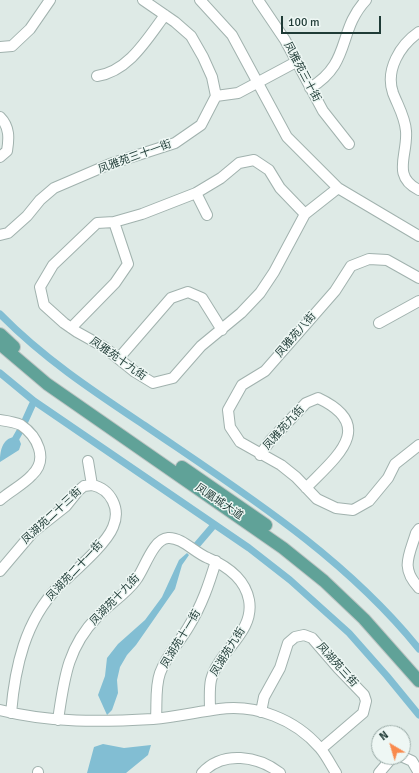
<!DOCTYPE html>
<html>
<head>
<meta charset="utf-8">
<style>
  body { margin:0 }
  #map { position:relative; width:419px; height:773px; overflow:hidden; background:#deeae6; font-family:Signika,sans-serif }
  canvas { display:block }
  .north { position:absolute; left:371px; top:725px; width:40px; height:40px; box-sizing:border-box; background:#eef7f4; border:1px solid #9baca8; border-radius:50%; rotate:322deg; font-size:11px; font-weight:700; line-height:16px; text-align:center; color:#1f3b36 }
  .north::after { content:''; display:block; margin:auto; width:14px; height:18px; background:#f98a4d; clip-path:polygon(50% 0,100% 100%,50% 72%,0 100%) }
  .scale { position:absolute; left:281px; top:16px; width:100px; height:18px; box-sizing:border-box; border:2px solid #1f3b36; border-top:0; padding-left:5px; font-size:12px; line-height:14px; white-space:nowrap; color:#1f3b36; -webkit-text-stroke:3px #eef7f4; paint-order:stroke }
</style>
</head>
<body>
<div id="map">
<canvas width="419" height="773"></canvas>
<div class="north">N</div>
<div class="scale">100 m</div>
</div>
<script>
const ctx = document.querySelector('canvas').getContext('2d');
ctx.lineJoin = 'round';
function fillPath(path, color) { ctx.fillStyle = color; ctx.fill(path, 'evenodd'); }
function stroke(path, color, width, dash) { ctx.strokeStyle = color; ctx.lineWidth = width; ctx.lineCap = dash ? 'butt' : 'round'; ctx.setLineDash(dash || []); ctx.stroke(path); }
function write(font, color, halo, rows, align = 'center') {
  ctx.font = font + ' Signika,"Noto Sans SC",sans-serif'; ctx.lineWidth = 3; ctx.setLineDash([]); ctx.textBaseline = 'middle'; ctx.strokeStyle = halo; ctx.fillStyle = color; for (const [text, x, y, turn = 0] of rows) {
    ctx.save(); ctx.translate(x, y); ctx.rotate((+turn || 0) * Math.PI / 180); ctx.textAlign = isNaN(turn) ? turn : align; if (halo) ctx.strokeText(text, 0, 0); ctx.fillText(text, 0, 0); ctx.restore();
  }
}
fillPath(new Path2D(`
  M14 437 19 439 21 444 19 450 0 462C0 451 2 439 14 437Z
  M187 553 189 555 182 565 175 589 136 645 127 655 120 667 117 680 118 693 112 710 107 715 98 695 105 676 107 658 118 644 145 620 162 597 179 560Z
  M103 744 124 748 151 745 148 755 126 773H87L94 747Z`), '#82bed3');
stroke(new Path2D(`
  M0 314C43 358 93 391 144 425 242 492 343 555 419 649
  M0 373 34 401 249 548 290 580 349 633 387 676 419 715
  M25 421 34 401
  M16 438 20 431
  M196 546 214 525`), '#82bed3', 7);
const minor = new Path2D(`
  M200 0 232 35 287 137 338 188 419 236
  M258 0 285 40 323 111 349 144
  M419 32C400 45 385 70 393 93 398 106 405 117 406 131 408 155 391 176 419 190
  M0 47 12 46 30 29 50 0
  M97 76C129 71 147 39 165 15
  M310 88C352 63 337 31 366 0
  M216 96 238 93 296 62
  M0 117C10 127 9 139 7 151L0 157
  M196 193 207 215
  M305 214 280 188 269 170 254 160 239 163 221 178 196 193 142 214 114 222 97 223 53 265 40 287 44 305 64 323 77 332 104 347 135 372 153 383 173 378 201 346 241 313 260 293 274 272 305 214 338 188
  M0 235 8 233 27 216 40 200 54 188 110 164 175 143 201 125 216 96 212 77 203 57 191 36 175 22 143 0
  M419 278 387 260 369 259 351 266 335 291 265 371 242 385 228 410 230 427 240 442 281 465 296 477 317 499 336 508 353 510 369 501 388 478 395 464 419 445
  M379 323 419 301
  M71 328 115 283 128 264 114 222
  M119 358 171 298 188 292 202 298 222 330
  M0 420C7 421 15 422 21 425 37 436 49 459 32 475 23 485 10 491 0 500
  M260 455 270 441 306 403 318 398C378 426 335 458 306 488
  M419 529 416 533C409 556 400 568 419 588
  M0 571 33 532 66 506 78 491 84 486 92 485 88 461
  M0 710C51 723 101 722 153 719 175 717 197 712 219 709 256 704 295 719 320 748 326 755 331 765 336 773
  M261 712 264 697 280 668 288 643 295 637 304 635 312 638 338 668 364 695 366 701 363 713 321 749
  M11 713C15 667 25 621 58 587 72 573 106 545 113 527 121 509 111 489 92 485
  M156 718C157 704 155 687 160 673 167 654 180 642 189 626 202 605 209 584 216 561
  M58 720C64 680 67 648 97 617 109 604 126 594 136 580 145 568 153 539 168 538 182 537 195 553 208 558 227 566 245 579 249 600 255 633 218 651 211 680 209 689 210 701 210 710
  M403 757 412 761 419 773
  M38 773V772
  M202 773C223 750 258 756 280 773
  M379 773 390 760 396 757`);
const major = new Path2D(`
  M0 334 14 347
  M0 344 47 384 283 548 324 581 364 619 419 681
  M182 467 266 525`);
stroke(minor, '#a1b2ae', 12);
stroke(major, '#bcc4c3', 14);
stroke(minor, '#fff', 10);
stroke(major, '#60a298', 12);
write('11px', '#1f3b36', '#eef7f4', [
  ["凤雅苑三十街",302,72,62],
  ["凤雅苑三十一街",135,157,-20],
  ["凤雅苑八街",296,335,-49],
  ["凤雅苑十九街",118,359,35],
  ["凤雅苑九街",284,428,-48],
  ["凤凰城大道",219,502,34],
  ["凤湖苑二十三街",52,516,-43],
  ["凤湖苑二十一街",75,571,-47],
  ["凤湖苑十九街",115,600,-46],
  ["凤湖苑十一街",181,639,-59],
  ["凤湖苑九街",228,652,-58],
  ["凤湖苑三街",337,665,48]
]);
</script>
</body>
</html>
